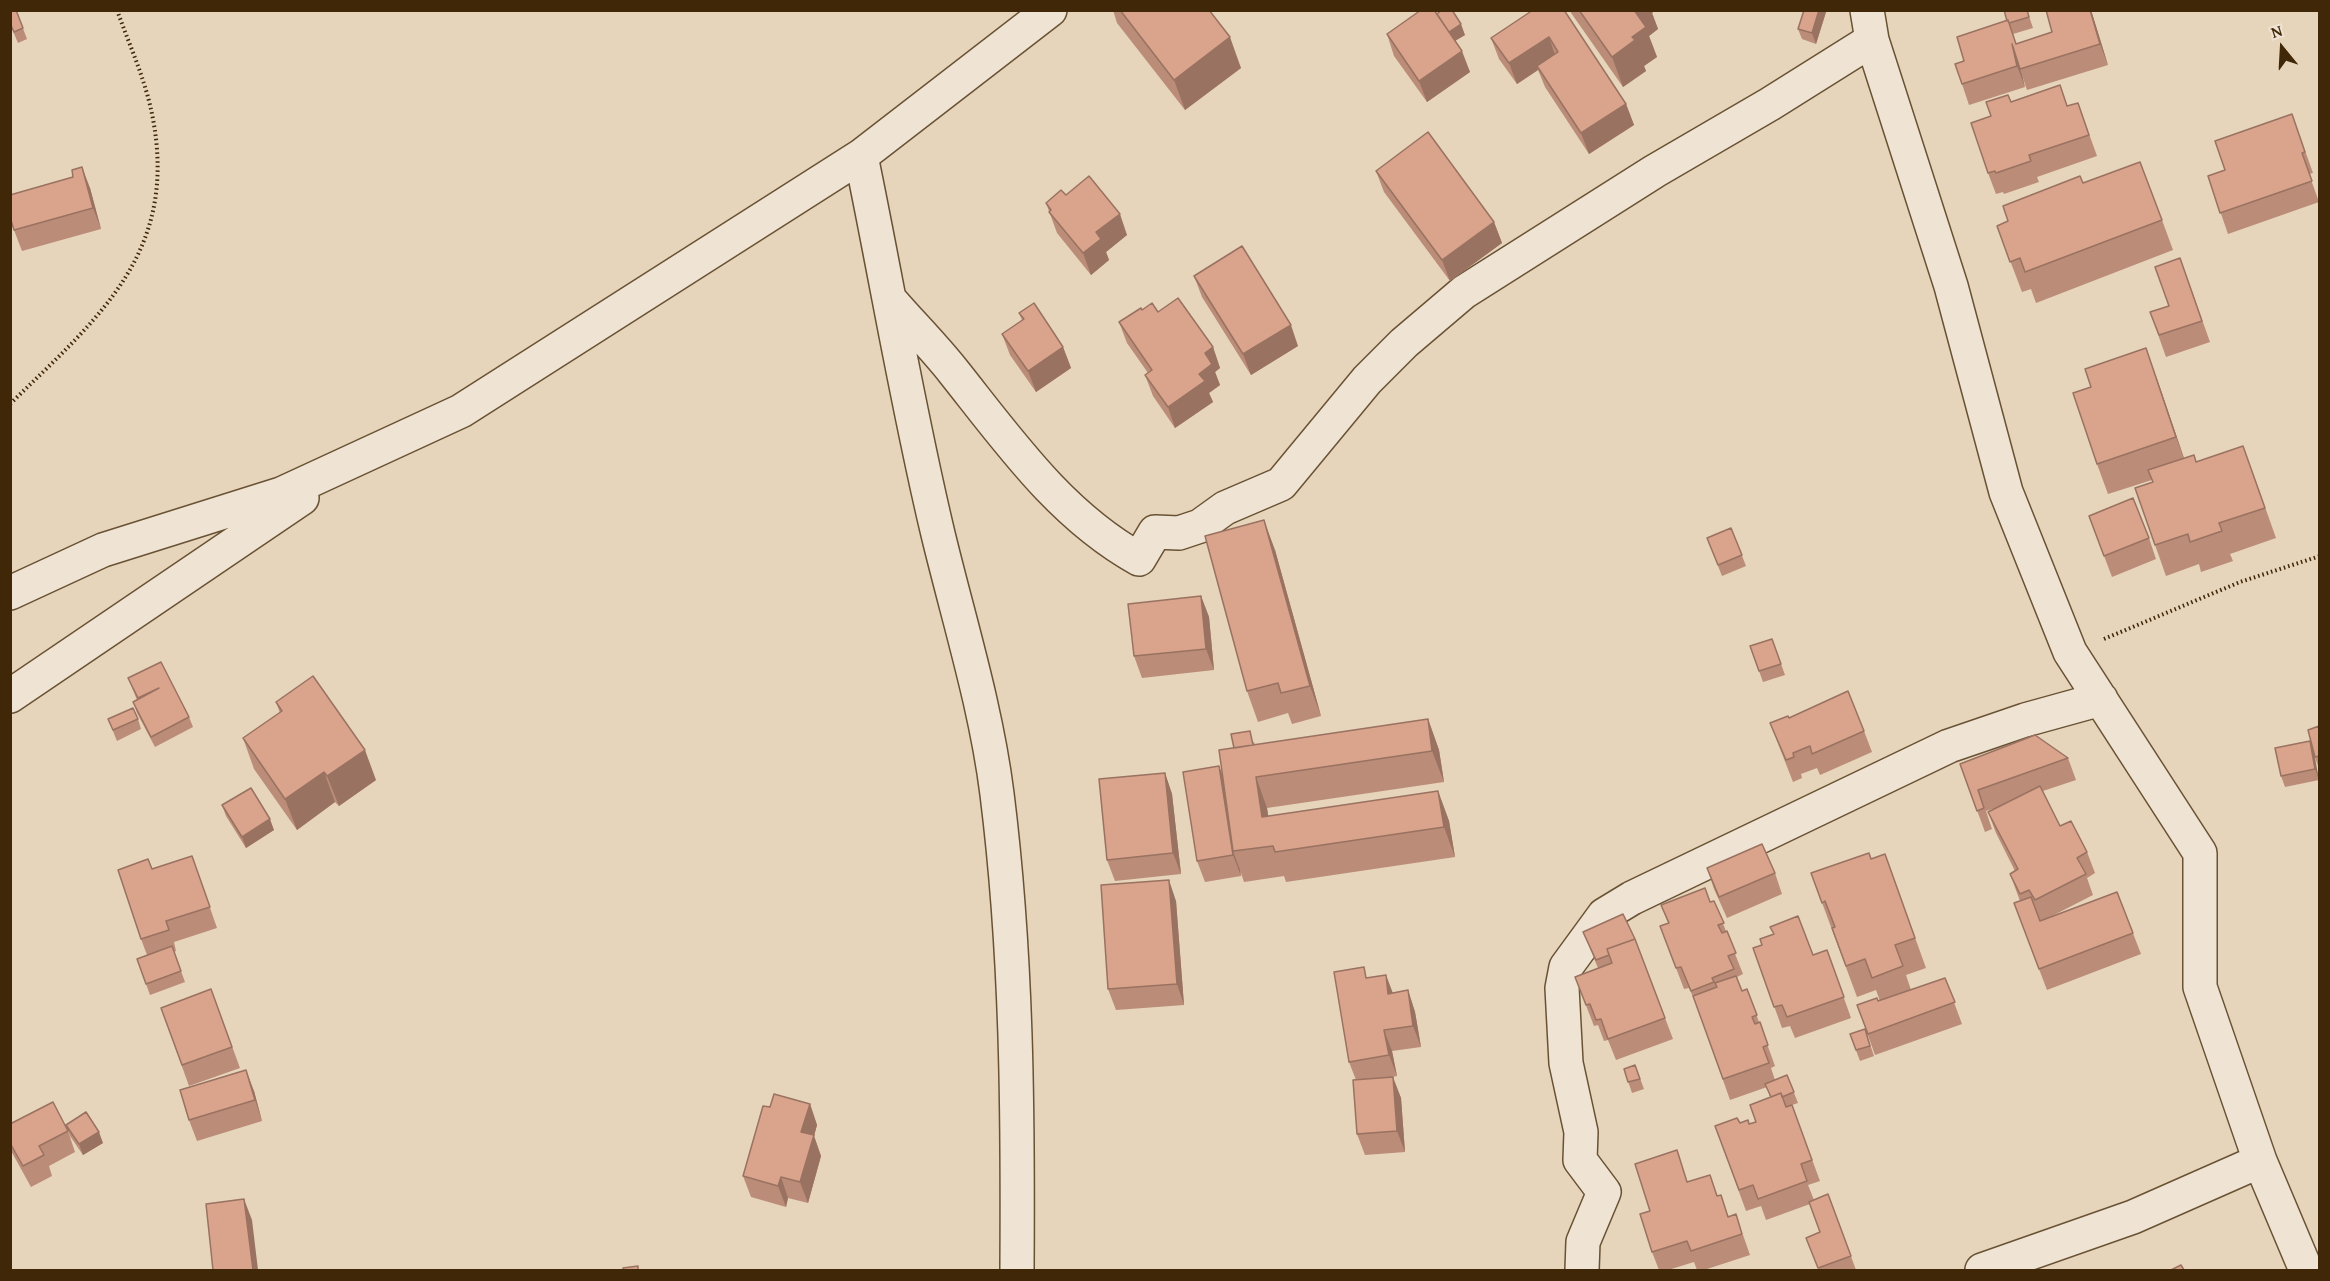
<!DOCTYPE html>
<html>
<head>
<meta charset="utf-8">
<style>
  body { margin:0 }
  #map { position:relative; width:2330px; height:1281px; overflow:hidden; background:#e6d4bb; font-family:"Gentium Book Plus",serif }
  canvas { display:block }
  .frame { position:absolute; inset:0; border:12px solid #3f2707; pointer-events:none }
  .north { position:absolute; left:2252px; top:18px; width:60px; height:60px; -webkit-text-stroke:4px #efe3d3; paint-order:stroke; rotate:342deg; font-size:16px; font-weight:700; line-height:24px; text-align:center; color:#3f2707 }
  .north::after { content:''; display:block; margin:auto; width:21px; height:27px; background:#3f2707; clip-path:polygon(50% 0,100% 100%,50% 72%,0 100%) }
</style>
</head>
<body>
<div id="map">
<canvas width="2330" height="1281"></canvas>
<div class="frame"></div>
<div class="north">N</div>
</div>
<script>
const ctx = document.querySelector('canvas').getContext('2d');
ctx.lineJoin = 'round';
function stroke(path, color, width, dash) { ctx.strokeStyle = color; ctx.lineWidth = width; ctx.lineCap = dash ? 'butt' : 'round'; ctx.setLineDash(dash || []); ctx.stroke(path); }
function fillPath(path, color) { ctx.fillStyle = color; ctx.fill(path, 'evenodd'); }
const minor = new Path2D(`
  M1867 10 1872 40 1951 286 2006 492 2070 652 2200 853V987L2260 1161 2306 1270
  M861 156C887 282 908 409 938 534 959 621 986 706 997 794 1017 953 1018 1111 1017 1270
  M892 302C912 325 934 347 953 371 1008 440 1060 515 1139 559L1155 532 1179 533 1200 526 1225 508 1281 484 1367 380 1404 343 1464 292 1655 171 1770 104 1872 40
  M10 593 103 550 281 494 461 411 861 156 1050 10
  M10 696 302 498
  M1582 1270 1583 1242 1604 1192 1580 1160 1581 1132 1566 1063 1562 988 1566 967 1604 915 1632 898 1949 746 2025 720 2101 699
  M1982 1270 2133 1217 2260 1161`);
stroke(minor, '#695234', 36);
stroke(new Path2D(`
  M10 404C99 317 180 252 152 114 145 79 129 44 117 10
  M2104 639 2240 582 2320 556`), '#3f2707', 4, [1.5, 3]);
stroke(minor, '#efe3d3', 33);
fillPath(new Path2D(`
  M16 10 27 39 18 43 10 24Z
  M1113 10H1209L1241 68 1185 110 1117 23Z
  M1533 10 1626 104 1634 125 1589 154 1545 87 1538 70 1517 84 1499 59 1491 38Z
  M1569 10H1655L1652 13 1658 29 1649 36 1657 57 1644 66 1646 71 1623 87Z
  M1804 10H1826V12L1816 44 1802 39 1798 29Z
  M2027 10 2033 28 2013 34 2016 44 2052 32 2046 10H2091L2108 65 2027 90 2022 75 2025 87 1969 105 1962 84 1964 61 2007 21Z
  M1437 14 1465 35 1455 41 1470 72 1427 102 1394 56 1387 34Z
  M2011 102 2067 106 2078 103 2097 156 2037 177 2039 182 2004 194 2003 192 1996 194 1988 173Z
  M2292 114 2313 173 2309 174 2319 202 2228 234 2208 176 2225 170Z
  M1376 171 1494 222 1502 243 1450 281 1384 192Z
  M73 177 90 188 101 229 22 251 14 230Z
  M2083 183 2162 220 2173 250 2036 303 2031 289 2022 292 1997 226 2008 221Z
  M1066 195 1127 235 1106 252 1109 260 1091 275 1057 233 1046 203Z
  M2180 258 2210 342 2166 357 2150 312 2169 306Z
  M1194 276 1298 346 1251 375 1202 297Z
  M1142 310 1158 312 1213 347 1220 368 1215 372 1220 385 1209 393 1213 402 1175 428 1153 396 1145 375 1148 373 1127 343 1119 322Z
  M1019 313 1063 347 1071 368 1036 392 1010 355 1002 334 1022 320Z
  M2157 379 2184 458 2254 476 2276 538 2230 554 2233 561 2201 572 2199 564 2166 576 2135 488 2153 482 2152 480 2108 494 2097 464Z
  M2089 516 2149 538 2156 559 2112 577Z
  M1731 528 1746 566 1722 576 1707 538Z
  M1275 550 1321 716 1292 724 1288 713 1258 722 1247 691Z
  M1201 596 1209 617 1214 670 1142 678 1134 656Z
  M1772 639 1785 675 1763 682 1750 646Z
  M128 678 189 717 193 727 155 747 137 713 133 702 137 700Z
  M276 702 376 780 339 806 335 802 297 830 254 769 243 738 280 713Z
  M1789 718 1864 731 1872 752 1820 775 1817 768 1801 774 1802 778 1793 782 1770 723Z
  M108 719H138L141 729 117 741Z
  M1428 719 1439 750 1444 782 1267 808 1268 816 1438 791 1449 821 1455 857 1286 882 1284 876 1244 882 1240 870 1241 876 1205 882 1197 861 1219 766 1222 774 1234 748 1254 742 1255 745Z
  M2319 726V769L2315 757Z
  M2310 741 2319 780 2285 787 2281 776Z
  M2068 758 2076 780 2043 791 2060 826 2087 852 2095 873 2087 878 2093 895 2052 916 2117 892 2141 954 2047 990 2014 903 2020 901 2010 874 2015 871 1996 833 1988 812 1999 807 1986 811 1992 829 1985 832 1960 764Z
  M1165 773 1172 794 1181 874 1115 881 1107 860Z
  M222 805 274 830 246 848 226 816Z
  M1885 854 1926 968 1906 975 1911 990 1945 978 1962 1024 1875 1055 1857 1005 1880 1001 1876 990 1857 997 1811 873 1871 859Z
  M192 856 217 928 174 942 176 951 174 952 185 982 150 995 137 959 147 955 141 939 152 869Z
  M1707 868 1775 873 1782 894 1727 918 1714 889Z
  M1176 901 1184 1005 1116 1010 1108 989Z
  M1714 901 1743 974 1737 977 1742 991 1747 989 1775 1066 1771 1068 1775 1080 1787 1075 1798 1103 1792 1105 1820 1181 1808 1185 1814 1200 1828 1194 1856 1270H1819L1806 1238 1820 1233 1810 1204 1766 1220 1761 1206 1746 1211 1715 1126 1740 1123 1749 1124 1756 1122 1770 1097 1767 1087 1730 1100 1697 1006 1689 988 1684 989 1660 926 1668 923 1661 905 1710 902Z
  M1583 932 1635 939 1673 1039 1616 1060 1608 1040 1604 1041 1598 1025 1594 1026 1575 977 1598 968Z
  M1753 948 1813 955 1827 950 1851 1018 1795 1038 1790 1026 1782 1028Z
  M1386 975 1392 993 1408 990 1415 1012 1421 1047 1392 1051 1397 1076 1392 1077 1401 1098 1405 1152 1365 1155 1357 1134 1356 1080 1349 1062 1368 978Z
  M211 989 240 1068 189 1086 161 1008Z
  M1865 1029 1874 1056 1860 1061 1850 1034Z
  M1635 1065 1644 1089 1632 1093 1624 1069Z
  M254 1091 262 1121 197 1141 189 1120Z
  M810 1104 817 1125 814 1136 821 1156 808 1203 788 1198 786 1207 751 1197 743 1176Z
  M10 1124 68 1131 75 1152 49 1166 52 1176 31 1187 10 1149Z
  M66 1125 103 1143 83 1155 70 1136Z
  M1688 1182 1717 1196 1729 1217 1743 1235 1750 1255 1704 1270H1697L1694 1262 1668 1270H1659L1652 1252 1650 1211Z`), '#bb8c78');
fillPath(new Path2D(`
  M1633 10H1655L1652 13 1658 29 1649 36 1657 57 1644 66 1646 71 1623 87 1612 57 1632 37Z
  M1819 10H1826V12L1816 44 1812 33Z
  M2090 10H2091L2108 65 2100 44Z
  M1461 24 1465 35 1451 43 1447 33Z
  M1230 37 1241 68 1185 110 1174 80Z
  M1549 37 1556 58 1537 66 1538 70 1517 84 1509 63Z
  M2012 44 2022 75 2025 87 2017 66Z
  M1462 51 1470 72 1427 102 1419 81Z
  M1626 104 1634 125 1589 154 1581 133Z
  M82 167 90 188 101 229 93 208Z
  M1120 214 1127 235 1106 252 1109 260 1091 275 1083 253 1096 232Z
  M1494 222 1502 243 1450 281 1442 260Z
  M1291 325 1298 346 1251 375 1243 354Z
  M1063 347 1071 368 1036 392 1028 371Z
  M1213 347 1220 368 1215 372 1220 385 1209 393 1213 402 1175 428 1168 407 1199 374 1205 353Z
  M2146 348 2157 379 2187 467 2176 437Z
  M1264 520 1275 550 1321 716 1310 686Z
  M1201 596 1209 617 1214 670 1206 649Z
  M1428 719 1439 750 1444 782 1432 751Z
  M2310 741 2314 752 2319 780 2315 769Z
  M365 750 376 780 339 806 327 776Z
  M1219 766 1227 787 1233 851 1240 870 1241 876 1233 855Z
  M324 772 335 802 297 830 285 799Z
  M1165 773 1172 794 1181 874 1173 853Z
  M1256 777 1267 808 1273 847 1262 817Z
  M1438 791 1449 821 1455 857 1444 827Z
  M270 819 274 830 246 848 242 837Z
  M1169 880 1176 901 1184 1005 1177 984Z
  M1386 975 1394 996 1388 994Z
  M1408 990 1415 1012 1421 1047 1413 1026Z
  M1384 1030 1392 1051 1397 1076 1389 1055Z
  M246 1070 254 1091 262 1121 255 1100Z
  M1393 1077 1401 1098 1405 1152 1397 1131Z
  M810 1104 817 1125 814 1136 821 1156 808 1203 800 1182 801 1132Z
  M99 1132 103 1143 83 1155 79 1144Z
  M781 1177 788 1198 786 1207 778 1186Z
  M244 1199 252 1220 258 1270H253Z`), '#997261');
const building = new Path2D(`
  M10 10H16L23 28 14 32 10 23Z
  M1120 10H1209L1230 37 1174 80Z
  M1421 10H1434L1462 51 1419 81 1387 34Z
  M1442 10H1452L1461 24 1449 32 1437 14Z
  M1533 10H1564L1626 104 1581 133 1537 66 1558 52 1549 37 1509 63 1491 38Z
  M1579 10H1634L1646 27 1632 37 1635 40 1612 57Z
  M1804 10H1819L1812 33 1798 29Z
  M2004 10H2027L2029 17 2009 23 2008 20 2007 21Z
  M2046 10H2090L2100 44 2020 69 2012 44 2017 66 1962 84 1955 64 1964 61 1957 37 2008 20 2016 44 2052 32Z
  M2060 85 2067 106 2078 103 2089 135 2029 155 2031 161 1996 173 1995 171 1988 173 1971 123 1991 116 1986 102 2008 95 2011 102Z
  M2292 114 2305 152 2302 153 2312 181 2220 213 2208 176 2225 170 2215 141Z
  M1428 132 1494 222 1442 260 1376 171Z
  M2140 162 2162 220 2025 272 2020 258 2010 262 1997 226 2008 221 2003 206 2080 176 2083 183Z
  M82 167 93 208 14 230 10 217V195L73 177 72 170Z
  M1089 176 1120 214 1096 232 1101 239 1083 253 1049 212 1051 210 1046 203 1061 190 1066 195Z
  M1242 246 1291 325 1243 354 1194 276Z
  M2180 258 2202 321 2159 335 2150 312 2169 306 2155 267Z
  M1178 298 1213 347 1205 353 1212 364 1199 374 1205 381 1168 407 1145 375 1152 370 1119 322 1141 308 1142 310 1152 303 1158 312Z
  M1034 303 1063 347 1028 371 1002 334 1024 319 1019 313Z
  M2146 348 2176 437 2097 464 2073 393 2091 387 2085 369Z
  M2243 446 2265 508 2219 523 2222 531 2190 542 2188 534 2155 545 2135 488 2153 482 2148 470 2194 455 2196 462Z
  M2133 498 2149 538 2104 556 2089 516Z
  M1264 520 1310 686 1281 693 1278 683 1247 691 1205 536Z
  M1731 528 1742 555 1718 565 1707 538Z
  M1201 596 1206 649 1134 656 1128 604Z
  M1772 639 1781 664 1759 671 1750 646Z
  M161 662 189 717 151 737 133 702 159 688 138 698 128 678Z
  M313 676 365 750 327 776 324 772 285 799 243 738 282 711 276 702Z
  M1848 691 1864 731 1812 754 1810 746 1793 753 1794 757 1786 760 1770 723 1788 716 1789 718Z
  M133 708 138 719 113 730 108 719Z
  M1428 719 1432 751 1256 777 1262 817 1438 791 1444 827 1275 852 1273 846 1233 851 1219 750Z
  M2319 726V756L2315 757 2308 730Z
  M1250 731 1253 745 1234 748 1231 734Z
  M2035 735 2068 758 1978 790 1984 808 1977 811 1960 764Z
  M2310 741 2315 769 2281 776 2275 748Z
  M1219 766 1233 855 1197 861 1183 772Z
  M1165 773 1173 853 1107 860 1099 779Z
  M2040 786 2060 826 2071 821 2087 852 2077 858 2086 874 2035 900 2029 890 2020 894 2010 874 2018 869 1988 812Z
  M251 788 270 819 242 837 222 805Z
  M1762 844 1775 873 1719 897 1707 868Z
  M1869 853 1871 859 1885 854 1915 938 1895 945 1903 966 1872 978 1865 959 1846 966 1832 928 1835 927 1825 901 1822 903 1811 873Z
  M192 856 210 907 166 921 169 930 141 939 118 870 148 859 152 869Z
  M1169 880 1177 984 1108 989 1101 885Z
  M1705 888 1710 902 1714 901 1724 923 1718 925 1722 933 1727 931 1736 953 1728 956 1734 969 1712 978 1714 982 1691 991 1681 967 1676 968 1660 926 1669 923 1661 905Z
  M2117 892 2133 933 2039 969 2014 903 2031 897 2040 921Z
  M1623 914 1635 939 1607 949 1609 955 1596 960 1583 932Z
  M1798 916 1813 955 1827 950 1844 997 1787 1017 1782 1005 1774 1007 1753 948 1762 945 1760 939 1774 934 1770 927Z
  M1635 939 1665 1018 1608 1039 1601 1019 1596 1020 1590 1004 1586 1005 1575 977 1612 963 1607 949Z
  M172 946 181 971 146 984 137 959Z
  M1364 967 1366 978 1386 975 1388 994 1408 990 1413 1026 1384 1030 1389 1055 1349 1062 1334 972Z
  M1736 976 1742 991 1747 989 1757 1015 1752 1017 1755 1024 1760 1022 1768 1045 1763 1047 1769 1063 1723 1079 1693 996 1717 987 1715 983Z
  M1945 978 1955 1002 1868 1034 1857 1005 1877 998 1878 1001Z
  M211 989 232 1047 182 1065 161 1008Z
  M1865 1029 1870 1046 1856 1050 1850 1034Z
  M1635 1065 1640 1079 1628 1082 1624 1069Z
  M246 1070 255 1100 189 1120 180 1090Z
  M1787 1075 1794 1092 1782 1097 1781 1093 1771 1097 1765 1084Z
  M1393 1077 1397 1131 1357 1134 1353 1080Z
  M1781 1093 1786 1107 1792 1105 1812 1160 1801 1164 1807 1181 1758 1199 1753 1185 1739 1190 1715 1126 1737 1118 1740 1123 1748 1120 1749 1124 1756 1122 1750 1105Z
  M774 1094 810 1104 801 1132 814 1135 800 1182 781 1177 778 1186 743 1176 763 1106 770 1107Z
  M53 1102 68 1131 39 1146 44 1155 23 1166 10 1143V1124Z
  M86 1112 99 1132 79 1144 66 1125Z
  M1677 1150 1687 1182 1710 1175 1717 1196 1721 1195 1728 1217 1736 1214 1742 1234 1691 1251 1687 1241 1652 1252 1640 1214 1650 1211 1635 1164Z
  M1828 1194 1851 1256 1818 1268 1806 1238 1820 1232 1809 1202Z
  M244 1199 253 1270H213L206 1204Z
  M2181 1265 2184 1270H2171Z
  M638 1266V1270H623V1268Z`);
fillPath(building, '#daa38b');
stroke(building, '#997261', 1.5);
</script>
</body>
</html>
